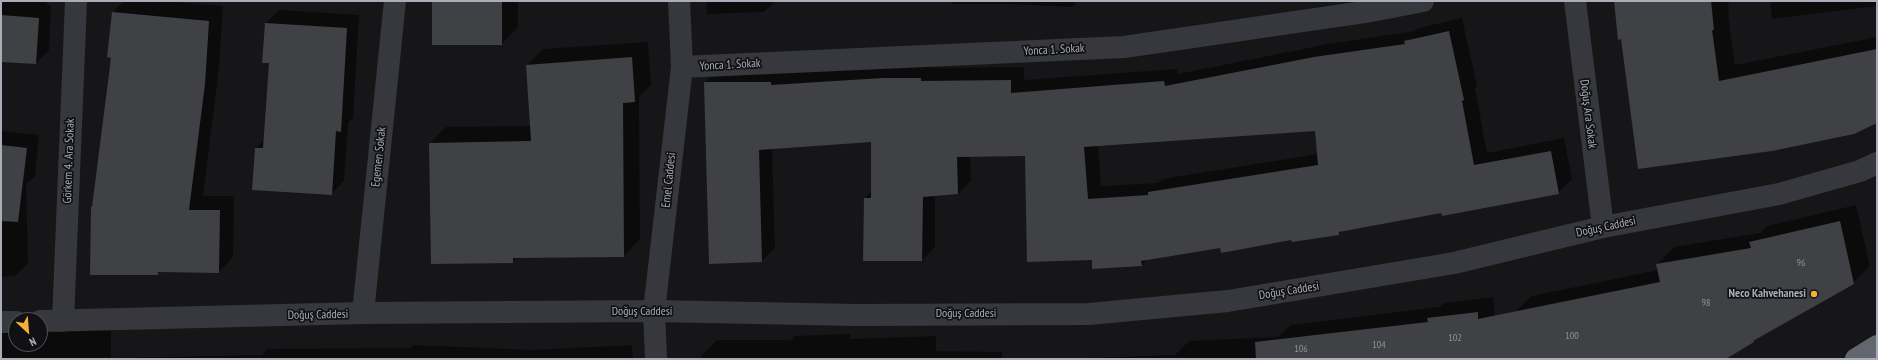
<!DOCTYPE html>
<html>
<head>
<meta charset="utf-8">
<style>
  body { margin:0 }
  #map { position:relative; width:1878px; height:360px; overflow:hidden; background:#161618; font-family:"PT Sans Narrow",sans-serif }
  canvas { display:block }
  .frame { position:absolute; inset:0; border:2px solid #a8adb8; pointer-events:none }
  .north { position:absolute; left:8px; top:312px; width:40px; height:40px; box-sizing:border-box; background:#111113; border:1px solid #4d4f55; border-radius:50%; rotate:154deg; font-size:11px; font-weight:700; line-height:16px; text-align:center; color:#a8adb8 }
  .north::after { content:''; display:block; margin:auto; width:14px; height:18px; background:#f2b134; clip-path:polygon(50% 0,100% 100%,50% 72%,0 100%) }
</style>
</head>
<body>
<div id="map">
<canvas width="1878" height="360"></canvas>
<div class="frame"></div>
<div class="north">N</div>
</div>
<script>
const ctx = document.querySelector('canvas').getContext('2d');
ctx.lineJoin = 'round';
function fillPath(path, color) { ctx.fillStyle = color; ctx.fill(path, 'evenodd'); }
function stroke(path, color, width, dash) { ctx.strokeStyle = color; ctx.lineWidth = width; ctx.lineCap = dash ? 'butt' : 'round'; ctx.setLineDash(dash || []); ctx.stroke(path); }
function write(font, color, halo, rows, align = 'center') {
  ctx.font = font + ' "PT Sans Narrow",sans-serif'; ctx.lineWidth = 3.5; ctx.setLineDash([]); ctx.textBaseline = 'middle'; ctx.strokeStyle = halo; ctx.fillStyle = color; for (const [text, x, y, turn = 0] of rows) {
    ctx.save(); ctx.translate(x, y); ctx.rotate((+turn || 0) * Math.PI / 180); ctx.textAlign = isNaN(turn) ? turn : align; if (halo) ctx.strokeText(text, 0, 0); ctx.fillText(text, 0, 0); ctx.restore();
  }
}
fillPath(new Path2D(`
  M1 1H47V5H51L49 50 36 63 1 61Z
  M124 1H165L223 6 219 68 203 196H234L233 257 219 272 160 271 157 274H91L92 207 94 205 112 57 108 56 113 12Z
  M433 1H518V27L502 44Z
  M707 1H775L764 12 707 14Z
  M952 1H1078L1072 7 1008 4H952Z
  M1615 1H1728L1729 13 1728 14 1735 65 1877 37V122L1821 140 1622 38Z
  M1770 1H1877V6L1772 19Z
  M279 10 359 15 353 118 348 123 344 181 331 194 256 148 265 139 270 62 266 23Z
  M1462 18 1477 86 1475 88 1487 153 1564 138 1572 179 1558 193 1342 230 1339 234 1221 247 1148 259 1141 265 1093 259 1026 155 970 156 971 180 958 194 935 195V247L922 260 864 199 872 191V141L772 148 775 248 762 261 705 82 719 69 934 65V68L1024 67V80L1177 69 1178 74 1328 44 1415 31 1419 28ZM1316 130 1318 154 1162 179 1158 183 1101 186 1098 145Z
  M648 42 651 85 639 97 640 239 624 256 517 257 513 262 430 143 446 127 531 126 527 65 543 49Z
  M1 131 39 135 35 176 26 184 28 263 15 276 1 277Z
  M1856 205 1870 266 1853 283 1757 337 1724 359H1524L1515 312 1532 296 1658 270 1657 264 1674 247 1760 233 1767 226Z
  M1493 297 1499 359H1056L1175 355 1189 341 1278 337 1291 325 1439 307 1444 303Z
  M40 328H111V358L262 355 267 349 410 348 413 345 532 350 632 345 633 359H1V329H16V344H40Z
  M850 334V339L936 336V351L1002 352V359H701V356L717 340H791L794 336Z`), '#0007');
fillPath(new Path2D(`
  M432 1H502V45H432Z
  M1614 1H1711L1714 30H1712L1719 81 1877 49V123L1854 134 1772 151 1638 169 1621 39 1618 40Z
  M112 12 209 21 205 84 189 210H220L219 273 158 272V275H90L91 207H92L111 58 107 57Z
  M1 15 39 18 36 64 1 62Z
  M265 23 347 28 341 132 336 131 332 195 252 190 255 148H263L269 63H262Z
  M1449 31 1464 100 1462 101 1474 165 1551 151 1559 194 1442 216 1441 213 1339 232V235L1292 242 1291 240 1221 253 1220 248 1141 261 1142 266 1092 269V260L1027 262 1025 156 957 157 958 194 923 197 922 261H863L864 198H871V142L759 150 762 262 709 264 704 82H771V85L883 78H921V81L1011 80V93L1164 81 1165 86 1314 57 1405 44 1404 41ZM1315 131 1318 165 1148 192V195L1088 199 1084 147Z
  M632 57 635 102 623 103 624 257 513 258V263L431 264 429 143 531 141 526 65Z
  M1 145 27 148 18 222 1 221Z
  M1840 221 1854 284 1753 341 1754 342 1726 359H1256L1255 342 1428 322 1427 318 1478 312V319L1660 282 1656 264 1751 248 1749 242Z`), '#404145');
stroke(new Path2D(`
  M1575 1 1603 227
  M682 67 1124 47 1371 11 1423 1
  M363 313 395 1
  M40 321 363 313 654 311 856 315 1089 314 1228 301 1454 263 1603 227 1779 194 1860 171 1877 163
  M63 321 76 1
  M1 322H16
  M656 359 654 311 682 67 679 1`), '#37383d', 22);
stroke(new Path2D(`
  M1856 359 1877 346`), '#63666e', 22);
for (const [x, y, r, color] of [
  [1814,294,4,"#f2b134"]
]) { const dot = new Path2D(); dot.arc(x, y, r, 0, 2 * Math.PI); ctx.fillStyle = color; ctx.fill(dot); stroke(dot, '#111113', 1.5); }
write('10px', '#8e929b', null, [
  ["96",1801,263],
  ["98",1706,303],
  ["100",1572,336],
  ["102",1455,338],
  ["104",1379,345],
  ["106",1301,349]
]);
write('12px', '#a8adb8', '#111113', [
  ["Yonca 1. Sokak",1054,50,-3],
  ["Yonca 1. Sokak",730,65,-3],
  ["Doğuş Ara Sokak",1588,114,83],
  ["Egemen Sokak",379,157,-84],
  ["Görkem 4. Ara Sokak",69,161,-88],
  ["Emel Caddesi",669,180,-84],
  ["Doğuş Caddesi",1606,227,-12],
  ["Doğuş Caddesi",1289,291,-9],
  ["Doğuş Caddesi",642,312],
  ["Doğuş Caddesi",966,314],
  ["Doğuş Caddesi",318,315,-1]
]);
write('bold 12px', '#a8adb8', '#111113', [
  ["Neco Kahvehanesi",1806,294]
], 'right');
</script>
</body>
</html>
